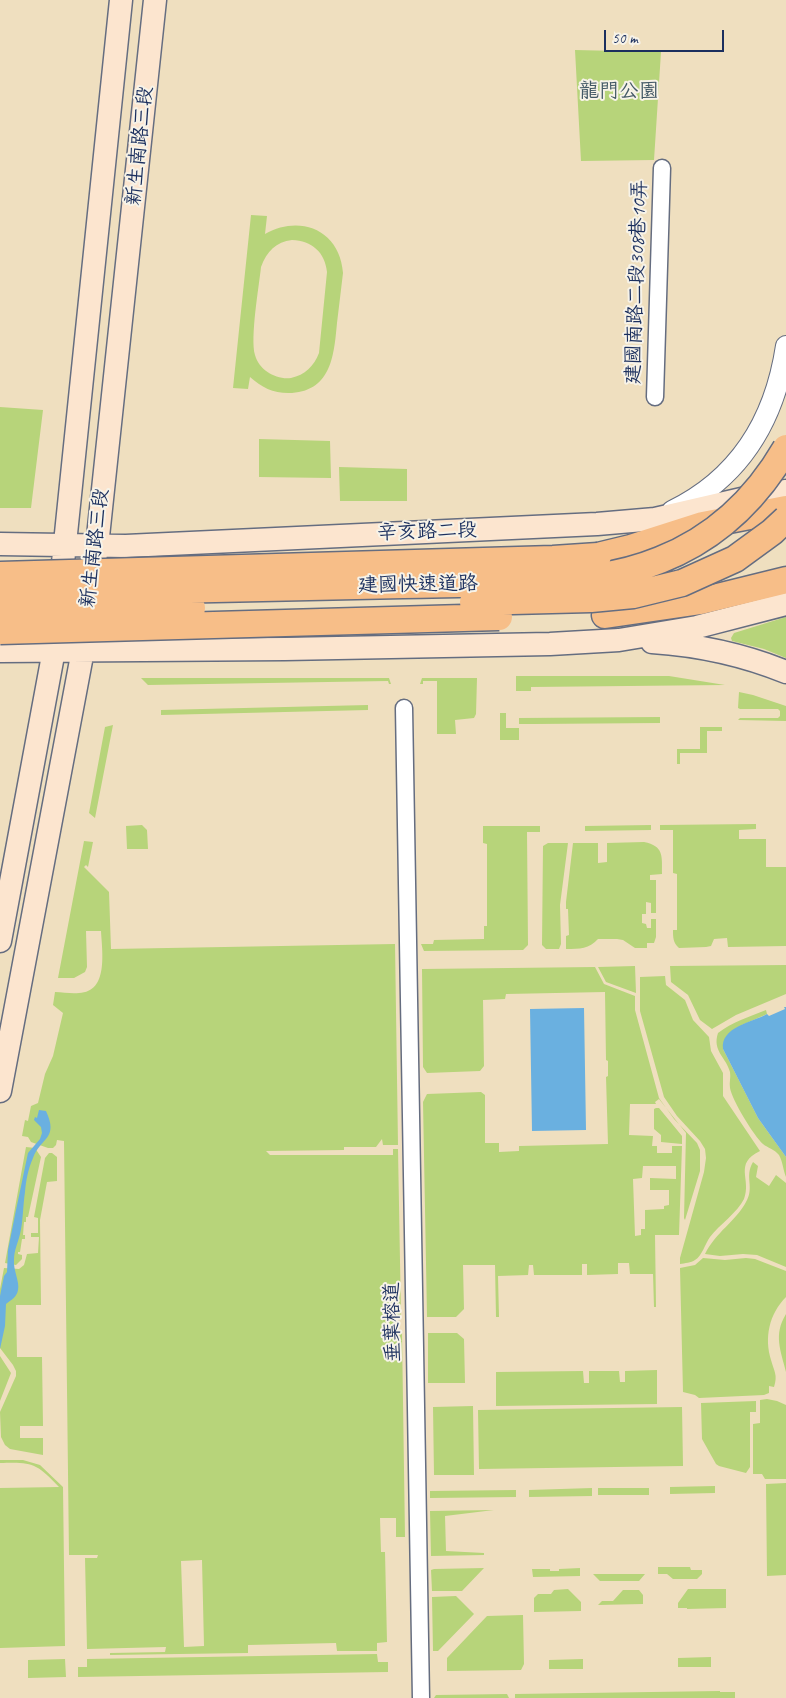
<!DOCTYPE html>
<html>
<head>
<meta charset="utf-8">
<style>
  body { margin:0 }
  #map { position:relative; width:786px; height:1698px; overflow:hidden; background:#efdfbf; font-family:Caveat,sans-serif }
  canvas { display:block }
  .scale { position:absolute; left:604px; top:30px; width:120px; height:22px; box-sizing:border-box; border:2px solid #1b2f5e; border-top:0; padding-left:6px; font-size:15px; line-height:18px; white-space:nowrap; color:#1b2f5e; -webkit-text-stroke:4px #f7f3e8; paint-order:stroke }
</style>
</head>
<body>
<div id="map">
<canvas width="786" height="1698"></canvas>
<div class="scale">50 m</div>
</div>
<script>
const ctx = document.querySelector('canvas').getContext('2d');
ctx.lineJoin = 'round';
function fillPath(path, color) { ctx.fillStyle = color; ctx.fill(path, 'evenodd'); }
function stroke(path, color, width, dash) { ctx.strokeStyle = color; ctx.lineWidth = width; ctx.lineCap = dash ? 'butt' : 'round'; ctx.setLineDash(dash || []); ctx.stroke(path); }
function write(font, color, halo, rows, align = 'center') {
  ctx.font = font + ' Caveat,"LXGW WenKai TC",sans-serif'; ctx.lineWidth = 4; ctx.setLineDash([]); ctx.textBaseline = 'middle'; ctx.strokeStyle = halo; ctx.fillStyle = color; for (const [text, x, y, turn = 0] of rows) {
    ctx.save(); ctx.translate(x, y); ctx.rotate((+turn || 0) * Math.PI / 180); ctx.textAlign = isNaN(turn) ? turn : align; if (halo) ctx.strokeText(text, 0, 0); ctx.fillText(text, 0, 0); ctx.restore();
  }
}
fillPath(new Path2D(`
  M575 50 661 52 654 160 581 161Z
  M251 215 267 216 265 234C300 214 340 230 343 273 341 290 339 306 337 323 334 354 332 390 292 393 275 394 262 388 250 377L248 389 233 388ZM292 240C312 241 325 252 327 272L319 353C314 366 305 375 291 378 276 380 259 370 255 355 250 338 259 286 261 267 267 251 276 242 292 240Z
  M0 407 43 410 31 508H0Z
  M259 439 330 441 331 478 259 477Z
  M339 467 407 469V501H340Z
  M786 617V658L764 649 732 641 731 638 734 633Z
  M516 676H669L725 685 531 687V691H516Z
  M141 678H389L391 684H389L388 681 148 685Z
  M422 678H477L476 714 474 718 455 720 456 734H437V681H423V684H420Z
  M739 692 753 695 786 706V721L738 720 740 718H778L780 716V711L778 709H740L738 708Z
  M368 705V710L161 715V710Z
  M500 713H506V728H519V740H500Z
  M660 717V723L534 724H519V718Z
  M113 725 95 818 89 813 105 727Z
  M700 727H722V731H707V753H680V764H677V749H700Z
  M756 824V829L739 830V839H766V867H786V946L728 947 727 938 714 939 711 946 706 947 679 948C673 943 673 937 673 930H677V874L673 873V830H660V825Z
  M142 825 147 830 148 849H127L126 826Z
  M651 825V830L585 831V826Z
  M483 826H540V832H527L528 945 523 950 424 951 421 944H433L434 940 484 939V926H487V844L483 843Z
  M84 841 93 842 88 867 86 865 84 867 109 892 111 949 395 944 398 1145H383L382 1139 376 1147H344V1150L266 1151 270 1155H393V1149H398L401 1317 396 1318V1333H402L405 1537H396V1518H380L381 1552H385L387 1642 377 1643V1651H337L336 1643 248 1645V1653L110 1655V1653L165 1652 166 1647 87 1649 85 1558H97L98 1555H69L64 1141 57 1140 56 1145 53 1148H48L31 1142 28 1137 22 1136 25 1120 28 1121 31 1106 38 1103 45 1074 53 1056 63 1013 53 1005 55 992C63 992 71 994 79 993 109 992 102 951 101 931H86L87 967 85 972 74 978H58ZM202 1560 204 1646 184 1647 181 1561Z
  M644 842C664 846 662 856 662 874L650 875V880H656V913H651V903L646 902V914H642V923L646 924 647 928H651V919H656V937L654 943H647V948H635L623 940 617 939H598C589 949 580 949 566 949V936L569 935 568 909H566V902L573 843H598V863L607 862V843Z
  M548 843H568L560 905 561 944 559 949H546L542 945 543 846Z
  M786 965V994L736 1015 712 1029 700 1020 688 995 671 982 670 966Z
  M635 966 636 993 606 982 598 967Z
  M595 967 604 984 635 996V1010L659 1098 674 1119 697 1143 700 1150V1171L685 1220 684 1218 686 1133 659 1099 655 1102 656 1104H630L629 1135 653 1136 652 1146H657V1153H672V1146H682L679 1235H655L656 1307H654L653 1274H630L629 1263H618V1274L587 1275V1264H582V1275H534L533 1265H529L528 1275 498 1276 499 1317H496L495 1265H463L464 1309 456 1317H427L423 1102 427 1094 481 1092 485 1095V1143H499V1152L519 1151V1146L608 1144 606 1077 608 1076V1061L606 1060 605 992 506 994 505 999 483 1000 484 1066 480 1071 427 1073 423 1067 422 969ZM643 1166H676V1179L650 1178V1190H669V1205L664 1206V1209L645 1210V1229H641V1235L635 1236 633 1179 642 1178Z
  M665 976 666 985 685 1000 693 1020 709 1037 711 1051 723 1073V1096L760 1151C733 1164 752 1179 744 1199 738 1212 719 1225 710 1237 705 1244 702 1256 695 1260 691 1263 685 1263 680 1264V1258L704 1172 706 1158 705 1149 700 1141 677 1116 664 1097 640 1011V977Z
  M766 1010 767 1014 742 1025 723 1044V1049L758 1118 786 1157V1177C783 1170 783 1162 779 1155 774 1149 768 1148 763 1144 754 1136 732 1100 730 1088 729 1083 731 1077 730 1072 726 1057 712 1051 718 1033 732 1022 749 1017 766 1010Z
  M656 1108H659L682 1136V1144L661 1142V1135L654 1129V1109Z
  M26 1147 35 1148 41 1157 28 1217H26V1222H24L23 1235H25V1239H22L20 1252H18V1254L22 1255V1259L16 1265 5 1263Z
  M49 1153H52L57 1157V1181L47 1182 40 1220 41 1305H16L17 1357H42L43 1426H20V1438H43V1455L10 1449 5 1445 1 1437 0 1412 16 1376V1371L13 1365 0 1348V1289L4 1268 19 1269 24 1265 27 1254 38 1253 39 1237H31V1233H38V1218L34 1217 45 1158Z
  M753 1162 758 1166 756 1177 769 1186 776 1175 786 1183V1267L757 1255 743 1254 720 1256 705 1254C716 1232 736 1221 746 1202 755 1187 744 1177 753 1162Z
  M703 1258 725 1260 746 1258 755 1259 786 1271V1297C769 1314 764 1338 771 1360 774 1371 778 1375 774 1387L769 1386V1393L764 1395 699 1398 695 1395 683 1392 680 1268 695 1265Z
  M786 1314V1372C781 1351 773 1335 786 1314Z
  M428 1333H457L464 1339 465 1383H428Z
  M0 1356 11 1373 0 1401Z
  M657 1370V1404L496 1406V1372L583 1371 584 1383H589V1371H619L620 1382H625V1371Z
  M767 1399 777 1401 786 1405V1479H765L762 1474H753V1424L760 1423V1400Z
  M756 1401V1412H750V1467L746 1473 719 1466 716 1464 702 1439 701 1403Z
  M473 1406 474 1475H434L433 1407Z
  M682 1407 683 1466 479 1469 478 1410Z
  M0 1460H23L40 1465 63 1487 65 1646 0 1648V1488L59 1487C36 1463 33 1462 0 1463Z
  M786 1483V1575L767 1576 766 1484Z
  M715 1486V1493L670 1494V1487Z
  M592 1488V1496L529 1497V1490Z
  M598 1488H649V1495H598Z
  M516 1490V1497L430 1498V1491Z
  M494 1510 445 1516 446 1551 484 1553V1555L431 1556 430 1511Z
  M658 1567H690L691 1570H702V1574L697 1579H673L667 1574H658Z
  M484 1568 462 1591H432L431 1570 434 1569Z
  M580 1568V1576L533 1577 532 1569H550V1571H559V1569Z
  M593 1574H645L639 1581H600Z
  M568 1589 581 1602V1611L534 1612V1598L538 1594H551L554 1590Z
  M688 1589H726V1608L687 1609V1608H678V1603Z
  M623 1590H639L643 1595V1604L598 1605 602 1601H613Z
  M456 1596 474 1614 438 1651H433L432 1597Z
  M523 1615 524 1664 521 1670 447 1671V1658L487 1616Z
  M377 1654 378 1662H388V1672L78 1677V1667H87V1659Z
  M711 1657V1667H678V1658Z
  M65 1659 66 1677 28 1678V1660Z
  M583 1659V1669H549V1660Z
  M720 1691V1692H735V1698H515V1694Z
  M507 1694 509 1698H434L436 1695Z`), '#b7d47a');
fillPath(new Path2D(`
  M784 1007H786V1157L758 1118 723 1049C720 1027 753 1022 767 1014L769 1016 785 1009Z
  M584 1008 586 1130 532 1131 530 1009Z
  M39 1110 46 1111C59 1139 41 1137 33 1158 28 1169 26 1181 25 1192 23 1205 23 1223 20 1234 18 1243 14 1250 14 1260 13 1270 20 1282 18 1290 17 1297 11 1300 6 1304L5 1326 0 1349V1296L4 1276 7 1272 8 1250 16 1210 28 1153 40 1139 42 1133 41 1127 34 1120 35 1117 37 1118Z`), '#6ab0e0');
const minor = new Path2D(`
  M655 397 662 168
  M404 708 421 1698`);
const tertiary = new Path2D(`
  M672 511C740 478 775 419 786 346`);
const secondary = new Path2D(`
  M0 544 126 546 597 524 655 519 759 495 786 491
  M652 642C698 645 744 655 786 672
  M0 651 285 649 550 644 619 640 697 627 786 604
  M0 941 54 650 121 0
  M0 1091 83 650 97 546 155 0`);
const trunk = new Path2D(`
  M598 556 631 548 703 525 786 509
  M605 615 701 601 786 580`);
stroke(minor, '#656d80', 19);
stroke(tertiary, '#656d80', 22);
stroke(secondary, '#656d80', 25);
stroke(trunk, '#656d80', 29);
stroke(minor, '#fff', 16);
stroke(tertiary, '#fff', 20);
stroke(secondary, '#fce5cf', 22);
stroke(trunk, '#f7be88', 26);
const trunkBridge = new Path2D(`
  M0 575 553 559 598 556
  M0 593C134 591 269 588 403 585 445 584 487 584 529 582 576 580 616 578 660 560 716 538 757 498 786 448
  M473 602 591 599 633 595 682 583 735 559 772 532 786 519
  M0 612 192 608
  M0 631 499 617`);
stroke(trunkBridge, '#656d80', 29, []);
stroke(trunkBridge, '#f7be88', 26);
write('20px', '#425865', '#f7f3e8', [
  ["龍門公園",619,92]
]);
write('20px', '#1b2f5e', '#f7f3e8', [
  ["新生南路三段",140,146,-84],
  ["建國南路二段308巷10弄",637,282,-88],
  ["辛亥路二段",427,532,-2],
  ["新生南路三段",95,548,-83],
  ["建國快速道路",418,585,-1],
  ["垂葉榕道",393,1322,-91]
]);
</script>
</body>
</html>
